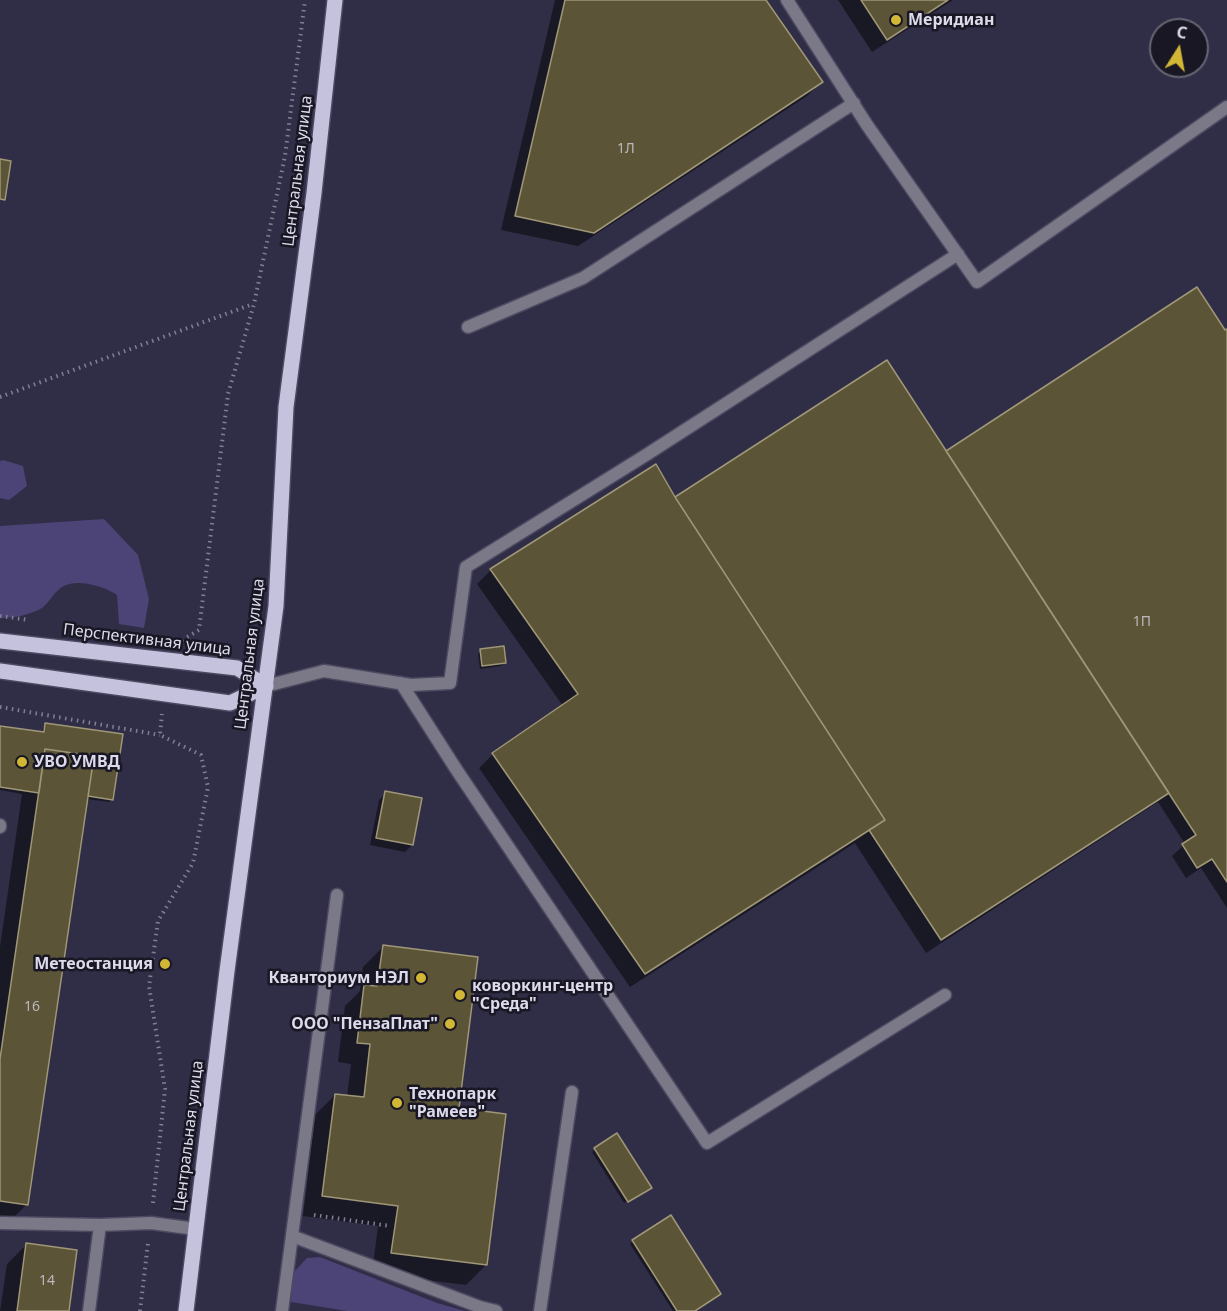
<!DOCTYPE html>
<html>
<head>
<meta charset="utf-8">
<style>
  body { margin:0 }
  #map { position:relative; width:1227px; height:1311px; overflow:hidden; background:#302d47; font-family:"Noto Sans",sans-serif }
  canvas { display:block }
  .north { position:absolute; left:1149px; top:18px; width:60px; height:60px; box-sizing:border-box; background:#181723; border:2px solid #666573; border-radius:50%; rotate:11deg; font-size:16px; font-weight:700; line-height:24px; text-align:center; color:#dcdaeb }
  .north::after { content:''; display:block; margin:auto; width:21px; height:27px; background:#d2b635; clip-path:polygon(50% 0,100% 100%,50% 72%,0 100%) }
</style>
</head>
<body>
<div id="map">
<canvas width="1227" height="1311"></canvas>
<div class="north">С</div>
</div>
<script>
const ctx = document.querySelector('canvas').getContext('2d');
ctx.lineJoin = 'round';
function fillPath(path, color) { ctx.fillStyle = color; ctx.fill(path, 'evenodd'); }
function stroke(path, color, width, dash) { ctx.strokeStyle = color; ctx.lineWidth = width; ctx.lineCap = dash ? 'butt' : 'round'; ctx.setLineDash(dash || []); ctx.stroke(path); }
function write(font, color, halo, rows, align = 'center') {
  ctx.font = font + ' "Noto Sans",sans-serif'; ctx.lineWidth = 5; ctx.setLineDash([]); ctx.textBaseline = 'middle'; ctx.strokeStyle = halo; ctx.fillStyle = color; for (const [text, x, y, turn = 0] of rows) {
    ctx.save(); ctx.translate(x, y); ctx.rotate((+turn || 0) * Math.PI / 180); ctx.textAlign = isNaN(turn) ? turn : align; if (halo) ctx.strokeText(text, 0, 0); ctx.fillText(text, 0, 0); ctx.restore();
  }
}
fillPath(new Path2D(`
  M3 460 23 466 27 486 9 500 0 498V461Z
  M104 519 138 555 149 599 144 628 119 624 117 595C104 586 76 578 62 587 54 592 49 603 42 608 30 615 13 618 0 618V526Z
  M320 1257 437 1303 465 1311H347L291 1302 293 1273 307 1258Z`), '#4c4476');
fillPath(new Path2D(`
  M555 0H764L821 82 807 96 578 246 501 230Z
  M838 0H953L872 52Z
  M1227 330V908L1201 868 1186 878 1172 856 1185 844 1158 802 926 953 855 843 630 987 479 768 493 754 563 706 477 584 491 570 674 499 945 453Z
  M481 651 505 663 501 666 480 669 478 654Z
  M46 725 112 799 109 802 86 799 27 1204 7 1224 0 1223V947L22 794 0 790V728L42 734 43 728Z
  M386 793 412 845 405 852 370 845 379 800Z
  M383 947 458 1110 486 1265 466 1285 372 1273 378 1226 303 1216 315 1115 335 1095 347 1097 351 1064 338 1062 345 1006 360 991 363 967Z
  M617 1135 648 1188 624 1203 592 1152Z
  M633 1241 694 1311H673L630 1244Z
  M27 1244 67 1311H0L7 1264Z`), '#0007');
const building = new Path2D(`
  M565 0H766L823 82 594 233 515 216Z
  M861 0H948L887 40Z
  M0 159 11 161 5 200 0 199Z
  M1197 287 1225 330 1227 329V882L1212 859 1197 868 1182 844 1196 835 946 451Z
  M887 360 1169 793 941 940 869 830 885 820 675 497Z
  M656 464 675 497 885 820 645 974 492 753 578 694 490 569Z
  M504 646 506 663 482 666 480 649Z
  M45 723 123 734 113 800 88 796 94 756 45 749 39 793 0 787V726L44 732Z
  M45 749 94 756 28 1205 0 1201V1059Z
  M385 791 422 798 413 845 376 838Z
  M383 945 478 957 459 1108 506 1114 487 1265 391 1253 398 1206 322 1196 335 1094 364 1097 370 1044 357 1043 364 985 377 986Z
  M617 1133 652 1188 628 1202 594 1148Z
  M671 1215 721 1294 695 1311H677L632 1240Z
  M26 1243 77 1250 69 1311H17Z`);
fillPath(building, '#5b5436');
stroke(building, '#9f9777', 1.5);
const lane = new Path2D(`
  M787 0 867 125 977 282 1227 107
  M468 327 583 278 854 103
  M401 683 456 769 707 1143 945 995
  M266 686 324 671 411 685 450 683 466 567 646 455 958 254
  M0 825V827
  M0 1223 100 1225 151 1223 196 1229
  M292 1236 480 1307 496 1311
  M89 1311 100 1225
  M282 1311 337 895
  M540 1311 572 1092`);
const primary = new Path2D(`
  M0 641 237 668 266 686
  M0 671 230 703 266 686
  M186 1311 227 971 276 606 286 407 314 193 335 0`);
stroke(lane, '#4c4961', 15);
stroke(primary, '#4c4961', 18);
stroke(new Path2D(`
  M0 397 253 304
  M0 616 29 620
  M182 640 199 630 228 394 254 304 285 156 305 0
  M0 707 160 735
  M153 1203 165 1089 149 986 158 921 193 863 208 787 201 755 160 735 162 714
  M314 1215 390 1226
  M140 1311 148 1243`), '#827f95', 4, [1.5, 4.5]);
stroke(lane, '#7b7987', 12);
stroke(primary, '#c5c2de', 15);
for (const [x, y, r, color] of [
  [896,20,6,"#d2b635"],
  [22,762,6,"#d2b635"],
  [165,964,6,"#d2b635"],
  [421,978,6,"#d2b635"],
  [460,995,6,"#d2b635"],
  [450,1024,6,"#d2b635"],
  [397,1103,6,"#d2b635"]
]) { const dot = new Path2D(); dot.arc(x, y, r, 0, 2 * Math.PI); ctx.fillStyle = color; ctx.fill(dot); stroke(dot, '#181723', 2); }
write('14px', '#bcb8be', null, [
  ["1Л",626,149],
  ["1П",1142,622],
  ["16",32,1007],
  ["14",47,1281]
]);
write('bold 16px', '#dcdaeb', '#181723', [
  ["Меридиан",908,20],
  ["УВО УМВД",34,762],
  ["Метеостанция",153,964,"right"],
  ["Кванториум НЭЛ",409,978,"right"],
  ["коворкинг-центр",472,986],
  ["\"Среда\"",472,1004],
  ["ООО \"ПензаПлат\"",438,1024,"right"],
  ["Технопарк",409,1094],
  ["\"Рамеев\"",409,1112]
], 'left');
write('16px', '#dcdaeb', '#181723', [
  ["Центральная улица",298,171,-83],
  ["Перспективная улица",147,640,7],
  ["Центральная улица",250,654,-83],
  ["Центральная улица",189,1136,-83]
]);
</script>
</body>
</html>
